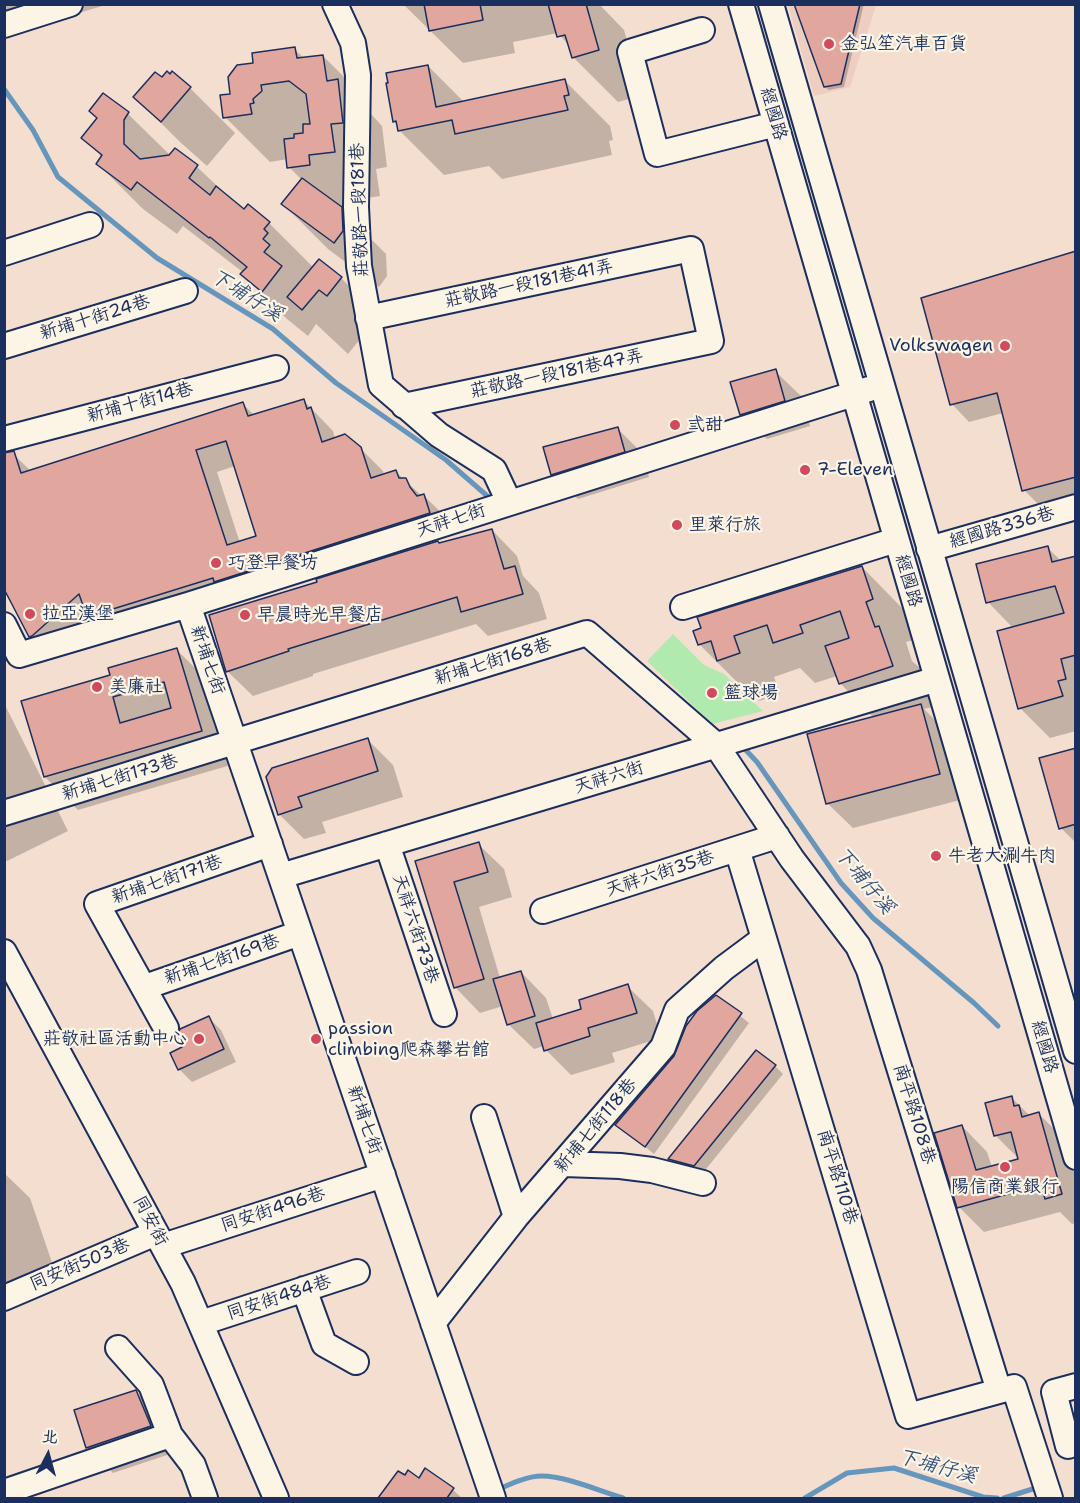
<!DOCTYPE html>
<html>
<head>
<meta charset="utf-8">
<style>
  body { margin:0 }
  #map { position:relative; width:1080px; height:1503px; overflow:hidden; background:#f4ded0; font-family:"Shantell Sans","LXGW WenKai TC",sans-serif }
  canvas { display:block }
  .frame { position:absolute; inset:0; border:6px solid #1b2f5e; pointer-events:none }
  .north { position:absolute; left:18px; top:1425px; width:60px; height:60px; -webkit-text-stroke:4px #fcf5e5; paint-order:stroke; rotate:6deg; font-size:16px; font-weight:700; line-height:24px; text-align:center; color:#1b2f5e }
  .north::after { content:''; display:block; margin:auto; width:21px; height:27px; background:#1b2f5e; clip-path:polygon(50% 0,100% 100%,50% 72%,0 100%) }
</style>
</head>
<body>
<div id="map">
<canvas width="1080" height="1503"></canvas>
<div class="frame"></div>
<div class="north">北</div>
</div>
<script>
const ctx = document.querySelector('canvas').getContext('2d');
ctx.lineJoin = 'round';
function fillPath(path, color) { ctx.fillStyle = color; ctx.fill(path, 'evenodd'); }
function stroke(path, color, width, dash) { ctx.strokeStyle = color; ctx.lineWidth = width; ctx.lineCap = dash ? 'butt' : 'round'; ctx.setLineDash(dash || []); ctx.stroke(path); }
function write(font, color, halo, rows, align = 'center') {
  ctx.font = font + ' "Shantell Sans","LXGW WenKai TC",sans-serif'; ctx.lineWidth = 4.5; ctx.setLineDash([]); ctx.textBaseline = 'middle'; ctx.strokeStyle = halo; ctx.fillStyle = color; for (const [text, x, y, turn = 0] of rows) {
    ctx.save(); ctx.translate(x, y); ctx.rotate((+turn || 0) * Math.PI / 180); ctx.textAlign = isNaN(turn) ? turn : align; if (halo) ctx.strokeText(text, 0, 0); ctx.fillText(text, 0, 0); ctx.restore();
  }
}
fillPath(new Path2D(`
  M788 5H876L850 87 814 96Z`), '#eecec1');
fillPath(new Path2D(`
  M673 634 704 665 724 674 763 711 712 724 647 661Z`), '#b1eaae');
fillPath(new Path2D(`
  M4 4H109L25 29 4 9Z
  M403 4H599L624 30 643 95 618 102 573 57 571 48 558 33 513 42 515 53 463 63Z
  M796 4H864L844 87 829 90 825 87Z
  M294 49 304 58 323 56 368 101 370 113 382 126 387 167 376 169 380 196 353 200 355 209 343 211 386 254 387 276 379 287 328 249 283 204 302 180 289 167 288 159 270 162 225 117 232 95 255 64Z
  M428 66 464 102 565 81 610 126 613 140 609 141 612 155 502 179 489 166 444 175 399 130 398 124 395 121Z
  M162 80 190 88 235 133 207 166 180 142 135 97Z
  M103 95 128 114 171 156 175 150 197 167 244 211 269 223 314 268 341 278 386 323 365 333 348 354 316 324 308 336 287 319 242 274 244 273 183 226 177 234 143 209 98 164 103 158 83 138 98 118Z
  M1076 253V498L1041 507 1024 490 1003 413 969 422 952 404Z
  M775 371 801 396 810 426 767 439 742 414Z
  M304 401 333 431 335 439 360 448 383 471 384 476 396 472 422 496H424L446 517 451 535 237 603 234 600 93 622 52 658 30 636 14 455 31 471 243 404 254 415ZM235 466 258 537 240 543 217 472Z
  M617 428 643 454 649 477 578 499 552 474Z
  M492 530 517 556 523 576 539 593 547 619 488 636 476 624 313 674V676L253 696 227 671 440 545Z
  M1048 548 1061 561 1076 558V731L1050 738 1020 708 1013 628 988 602Z
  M862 567 902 608 913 640 906 642 912 661 920 668 933 707 924 709 946 731 964 799 853 828 827 803 874 718 840 683 837 676 815 683 800 668 774 677 780 694 759 701 743 684 740 685 699 644Z
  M177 650 210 683 234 764 78 810 45 777 23 702 112 676Z
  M4 703 68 831 7 861 4 859Z
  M367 739 393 765 403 797 322 822 326 833 304 839 279 814 267 777Z
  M1076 750V843L1061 828Z
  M478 844 504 869 512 897 479 907 500 978 521 972 546 998 553 1019 583 1010 627 986 653 1011 661 1038 612 1053 615 1062 571 1075 546 1050 544 1046 534 1049 508 1024 503 1006 480 1013 455 987 417 862Z
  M716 996 749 1023 654 1154 617 1124 675 1057Z
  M208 1017 221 1030 236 1062 192 1082 179 1069 172 1053 184 1048Z
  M775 1066 783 1074 702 1174 678 1167 670 1159Z
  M1011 1097 1030 1116 1039 1114 1064 1139 1076 1179V1223L1072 1224 1060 1212 984 1232 959 1207 962 1126 987 1152 992 1167 1020 1160 996 1136Z
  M4 1173 30 1198 60 1286 4 1304Z
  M136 1392 161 1417 176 1452 113 1473 87 1447Z
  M425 1470 453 1490 462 1498H380L398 1473 405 1478 419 1480Z`), '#0003');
stroke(new Path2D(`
  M4 89 33 130 58 177 157 258 273 329 336 383 446 460 493 501
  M742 746 757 762 841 883 873 918 974 1003 998 1026
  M497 1490C510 1484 527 1476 542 1476 565 1476 600 1491 623 1498
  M805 1498 847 1473 894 1468 983 1497 997 1498
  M1004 1498 1039 1487`), '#6796bd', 5);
const building = new Path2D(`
  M424 4H480L483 20 429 31Z
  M548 4H586L599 50 572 58 565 35 557 37Z
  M794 4H860L841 84 824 87Z
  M295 47 297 58 323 55 327 81 338 79 343 123 331 124 335 152 309 155 310 165 287 168 284 139 294 138V134L303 133V124H310L306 94 289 81 261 85 262 91 253 99 254 103 250 104 252 114 223 118 220 95 230 94 228 77 237 65 253 63 252 53Z
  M428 65 436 107 565 79 569 95 564 96 568 110 455 134 452 120 398 131 396 121 393 122 386 83H388L386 73Z
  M167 71 170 74 172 71 191 87 161 122 133 97 155 72 162 77Z
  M103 93 129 112 124 120V144L140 159 169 155 175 148 198 165 189 178 210 195 216 186 244 209 248 204 270 222 264 229 268 233 263 239 270 245 264 252 282 266 262 292 240 274 247 267 210 237 209 238 137 182 131 190 96 164 102 155 81 138 97 118 89 111Z
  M302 178 342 207 343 231 334 243 281 204Z
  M1076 251V477L1022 491 997 393 950 405 921 298Z
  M319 259 342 277 327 296 319 290 302 310 287 297Z
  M776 369 785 401 740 415 730 382Z
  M304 399 307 409 311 407 322 442 345 434 361 447 371 478 396 470 399 478H406L410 487 417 496 424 494 430 513 214 582 213 578 87 617 79 594 32 636 29 637 4 589V453L14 451 21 473 243 402 248 416ZM226 441 256 536 227 545 196 450Z
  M618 427 625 452 551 475 543 447Z
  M492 529 504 569 515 566 523 594 461 612 457 597 288 649 289 651 226 672 209 615 317 582 316 579 438 541 439 543Z
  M1048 546 1052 562 1076 556V655L1061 659 1066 679 1058 681 1063 696 1018 709 997 631 1064 613 1055 586 986 603 976 564Z
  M862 566 873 599 866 602 875 627 879 626 893 666 839 684 825 646 849 638 840 611 800 625 803 633 773 643 767 625 734 636 740 653 717 661 711 641 698 645 693 631 701 628 697 617Z
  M177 648 202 731 44 777 21 701 110 675 108 668ZM164 682 171 708 120 723 113 697Z
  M921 704 940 774 826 804 807 734Z
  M368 738 378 771 298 797 302 807 278 815 266 777 272 768Z
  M1076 748V824L1059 829 1039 758Z
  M479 842 488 872 454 882 484 979 454 988 415 861Z
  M521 971 535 1016 507 1025 493 979Z
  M628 984 637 1013 588 1028 590 1036 544 1051 536 1023 581 1009 579 1000Z
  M716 995 742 1013 645 1147 615 1125 674 1056 686 1026 697 1011Z
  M209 1016 224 1049 178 1070 170 1053 182 1047 177 1037 180 1029Z
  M756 1050 776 1065 694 1166 668 1159Z
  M1012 1096 1014 1106 1019 1105 1022 1117 1039 1112 1062 1194 1045 1199 1041 1185 957 1208 934 1133 962 1125 976 1170 1018 1159 1011 1132 994 1136 985 1103Z
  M136 1390 151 1426 86 1448 74 1410Z
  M425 1468 454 1488 447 1498H378L398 1471 405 1475 408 1470 419 1478Z`);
fillPath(building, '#e1a79f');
stroke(building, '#1b2f5e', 1.5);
const minor = new Path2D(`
  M335 4 353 43 358 75 356 207 359 266 381 385 439 435 494 470 509 502
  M741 4 1076 1157
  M771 4 1076 1051
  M4 25 70 4
  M702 30 630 52 657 154 776 124
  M4 253 90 225
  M368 318 691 249 711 341 404 406
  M4 346 185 291
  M4 439 276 368
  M929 549 1076 507
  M188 605 493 1498
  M683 607 896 540
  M4 625 19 655 188 605 869 389
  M4 813 587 633 716 745 792 859 858 946 869 970 999 1391 1014 1387 1050 1498
  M387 844 444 1014
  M737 849 908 1416 999 1391
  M281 876 937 679
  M543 911 777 836
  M4 952 183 1283 276 1498
  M145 987 300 933
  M166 1028 97 904 270 844
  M484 1117 516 1217
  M564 1164 620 1166 652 1170 703 1183
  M163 1246 383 1175
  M304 1289 324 1344 356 1362
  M4 1298 156 1233
  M201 1323 357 1272
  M433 1323 516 1217 663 1047 677 1010 724 968 763 939
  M118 1348 151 1385 170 1435 193 1465 205 1498
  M1076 1386 1054 1392 1068 1446 1076 1443
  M4 1492 170 1435`);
stroke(minor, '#1b2f5e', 28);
stroke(minor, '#fcf5e5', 24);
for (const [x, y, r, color] of [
  [829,44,6,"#d1495b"],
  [1005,346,6,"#d1495b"],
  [675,425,6,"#d1495b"],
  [805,470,6,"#d1495b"],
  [677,525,6,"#d1495b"],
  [216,563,6,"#d1495b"],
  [30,614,6,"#d1495b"],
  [245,615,6,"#d1495b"],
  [97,687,6,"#d1495b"],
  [712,693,6,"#d1495b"],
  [936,856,6,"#d1495b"],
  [199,1039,6,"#d1495b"],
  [316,1039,6,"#d1495b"],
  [1005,1167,6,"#d1495b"]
]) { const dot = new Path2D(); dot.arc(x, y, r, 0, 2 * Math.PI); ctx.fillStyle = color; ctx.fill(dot); stroke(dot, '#fcf5e5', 2); }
write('18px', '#1b2f5e', '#fcf5e5', [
  ["金弘笙汽車百貨",841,44],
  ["Volkswagen",993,346,"right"],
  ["弎甜",687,425],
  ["7-Eleven",817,470],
  ["里萊行旅",689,525],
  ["巧登早餐坊",228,563],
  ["拉亞漢堡",42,614],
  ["早晨時光早餐店",257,615],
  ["美廉社",109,687],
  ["籃球場",724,693],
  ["牛老大涮牛肉",948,856],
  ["passion",328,1029],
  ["climbing爬森攀岩館",328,1050],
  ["莊敬社區活動中心",187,1039,"right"],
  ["陽信商業銀行",1005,1187,"center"]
], 'left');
write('18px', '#1b2f5e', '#fcf5e5', [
  ["經國路",773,114,74],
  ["莊敬路一段181巷",360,210,-92],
  ["莊敬路一段181巷41弄",529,284,-12],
  ["新埔十街24巷",95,318,-17],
  ["莊敬路一段181巷47弄",557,374,-12],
  ["新埔十街14巷",140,403,-15],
  ["天祥七街",451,521,-18],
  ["經國路336巷",1002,528,-16],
  ["經國路",908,581,74],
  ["新埔七街",207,660,71],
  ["新埔七街168巷",493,662,-17],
  ["新埔七街173巷",120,778,-17],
  ["天祥六街",609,778,-17],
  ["天祥六街35巷",660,874,-18],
  ["新埔七街171巷",167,880,-19],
  ["天祥六街73巷",415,929,72],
  ["新埔七街169巷",222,960,-19],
  ["經國路",1044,1047,74],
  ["南平路108巷",914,1114,73],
  ["新埔七街",364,1120,71],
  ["新埔七街118巷",596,1126,-50],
  ["南平路110巷",837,1177,73],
  ["同安街496巷",273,1210,-18],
  ["同安街",150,1221,62],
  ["同安街503巷",80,1265,-23],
  ["同安街484巷",279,1298,-18]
]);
write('italic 20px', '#34517e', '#fcf5e5', [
  ["下埔仔溪",246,296,32],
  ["下埔仔溪",864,881,50],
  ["下埔仔溪",937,1467,15]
]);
</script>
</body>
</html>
